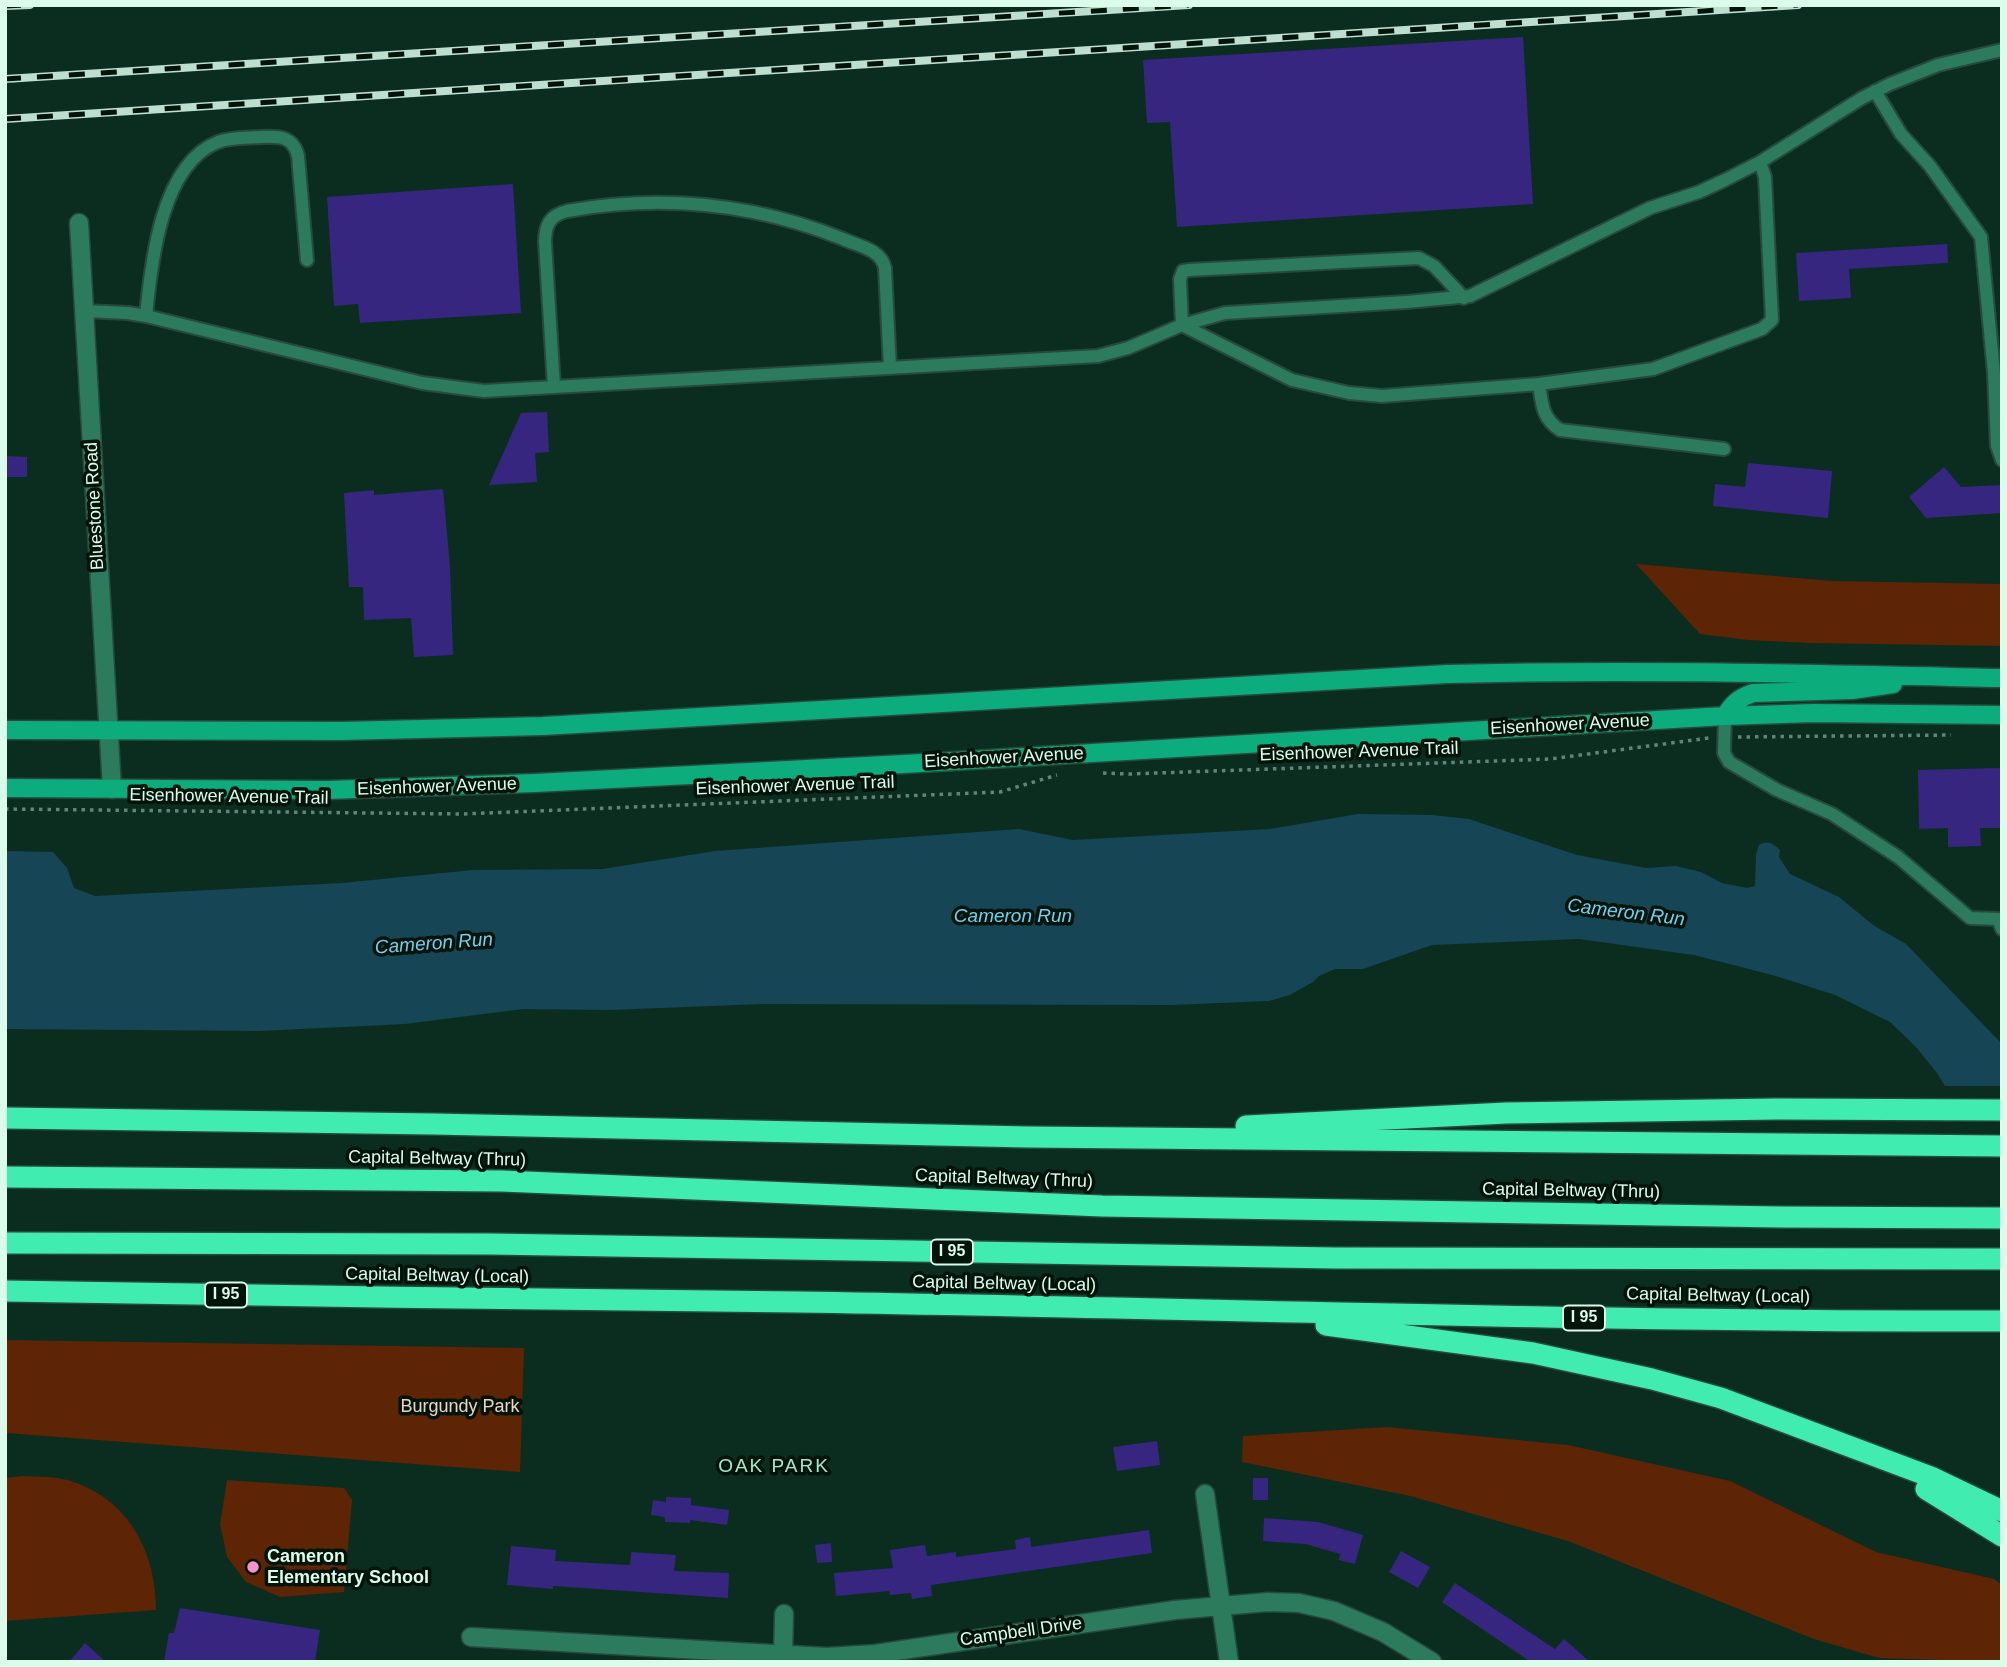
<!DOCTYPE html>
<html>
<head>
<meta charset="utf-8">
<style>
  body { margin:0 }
  #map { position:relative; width:2007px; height:1667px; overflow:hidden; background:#0a2d20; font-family:Arial,sans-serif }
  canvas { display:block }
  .frame { position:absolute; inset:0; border:7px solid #dbfbeb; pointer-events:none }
</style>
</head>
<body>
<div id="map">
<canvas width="2007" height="1667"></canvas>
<div class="frame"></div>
</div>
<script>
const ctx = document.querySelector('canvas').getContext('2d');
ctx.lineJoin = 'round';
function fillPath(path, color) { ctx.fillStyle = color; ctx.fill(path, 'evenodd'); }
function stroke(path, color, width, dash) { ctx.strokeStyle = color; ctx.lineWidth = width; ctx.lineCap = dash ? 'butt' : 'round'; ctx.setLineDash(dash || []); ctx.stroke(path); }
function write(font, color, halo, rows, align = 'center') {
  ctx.font = font + ' Arial,sans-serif'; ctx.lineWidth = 7; ctx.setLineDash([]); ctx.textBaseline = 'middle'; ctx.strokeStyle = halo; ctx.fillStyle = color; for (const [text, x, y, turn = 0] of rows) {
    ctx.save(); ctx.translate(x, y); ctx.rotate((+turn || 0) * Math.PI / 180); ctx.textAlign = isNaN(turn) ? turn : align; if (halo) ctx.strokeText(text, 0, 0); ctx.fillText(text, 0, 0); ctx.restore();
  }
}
fillPath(new Path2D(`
  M1636 564 1832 581 2002 584V646L1809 643 1748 640 1700 634Z
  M5 1340 524 1348 520 1472 5 1433Z
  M1387 1427 1568 1445 1730 1481 1876 1552 1994 1579 2002 1585V1662L1879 1658 1814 1639 1568 1541 1410 1496 1242 1462 1243 1436Z
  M23 1476C37 1477 53 1476 67 1480 127 1497 156 1550 156 1610L5 1621V1478Z
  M227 1480 344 1488 352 1500 344 1592 280 1597 246 1582 227 1557 220 1524Z`), '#5d2405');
fillPath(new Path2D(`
  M1358 814 1432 815 1469 819 1577 855 1646 868 1676 866 1701 872 1722 883 1747 888 1755 886 1756 854 1759 845C1768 840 1772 843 1780 850L1779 857 1790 874 1839 897 1873 925 1906 944 2002 1044V1220L1972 1130 1937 1073 1916 1047 1890 1022 1835 995 1776 976 1694 955 1579 939 1432 945 1363 969H1335L1319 976 1313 982 1290 995 1269 1001 1171 1005 761 1004 610 1010 523 1009 405 1024 259 1031 5 1029V851L53 852 67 868 74 888 95 896 342 883 473 870 603 869 715 851 1019 829 1073 840 1270 829Z`), '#164555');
fillPath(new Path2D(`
  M1941 1086H2002V1223L1995 1215 1969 1131Z`), '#0a2d20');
fillPath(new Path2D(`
  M1523 37 1533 204 1177 227 1170 122 1147 123 1143 60Z
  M513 184 521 313 360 323 358 304 334 306 327 197Z
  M1947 244 1948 263 1849 269 1851 298 1799 301 1796 253Z
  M547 412 549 452 535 453 537 482 489 485 521 413Z
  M5 456 27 457V477H5Z
  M1748 463 1832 471 1828 518 1713 506 1715 484 1745 487Z
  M1944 467 1961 487 2002 485V513L1926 518 1909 497Z
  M443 489 450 567 453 655 414 657 411 618 364 620 363 587H349L344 493 374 490V495Z
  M2002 768V828H1980L1981 846 1948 847V828L1919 829 1918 770Z
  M1157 1441 1160 1465 1117 1471 1113 1447Z
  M1253 1478H1268V1500H1253Z
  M666 1497 691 1498V1505L729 1510 727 1525 690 1520V1523L665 1522V1517L651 1515 653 1500 666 1502Z
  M1264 1518 1318 1522 1363 1535 1355 1564 1339 1560 1340 1554 1306 1544 1263 1541Z
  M1149 1530 1152 1553 931 1585 932 1596 912 1599 911 1593 890 1595 889 1591 836 1596 834 1573 893 1568 890 1550 925 1545 927 1556 956 1552V1557L1016 1549 1015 1540 1030 1537 1031 1547Z
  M831 1543 832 1562 817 1563 815 1545Z
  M511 1546 556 1550 555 1561 630 1565 631 1552 676 1555 674 1571 729 1573 728 1598 553 1586V1589L507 1585Z
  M1401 1551 1430 1567 1418 1588 1389 1572Z
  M1455 1583 1555 1649 1564 1639 1590 1662H1531L1442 1602Z
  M180 1608 320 1630 315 1662H164L169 1633H174Z
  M85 1643 106 1662H69Z`), '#36267f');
const lane = new Path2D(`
  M1875 91 1901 134 1930 166 1981 237 1994 373 1997 446 2002 460
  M1464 298 1434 266 1419 258 1189 270 1183 271 1180 279 1182 325 1292 380 1349 393 1382 396 1539 384 1653 369 1762 329 1772 320 1765 177 1760 162
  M84 311 128 313 146 316 422 383 484 391 1098 356 1128 348 1182 325 1225 313 1407 302 1470 296 1650 208 1699 192 1725 180 1760 162 1862 98 1890 84 1938 65 2002 50
  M146 316C151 263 161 164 218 142 232 137 247 138 261 137 279 136 293 136 298 156L307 260
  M1539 384C1542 404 1542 418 1560 430L1724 449
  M554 387 545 242C545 225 550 215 567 211 663 194 753 203 843 239 858 246 881 249 885 268L890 368
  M1725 716 1724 753 1729 762 1777 790 1832 814 1898 857 1970 918 1998 919 2002 929`);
const street = new Path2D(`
  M79 223 112 789
  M1205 1494 1229 1662
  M471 1637 827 1657 875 1654 1175 1610 1268 1602 1299 1603 1334 1611 1383 1632 1432 1662
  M783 1655 784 1614`);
const secondary = new Path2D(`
  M1725 716C1733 703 1739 698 1753 693L1852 690 1893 684
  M5 730 341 731 543 726 1447 674C1632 669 1817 674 2002 678
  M5 788 327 790 535 783 904 764 1725 716 1813 713 2002 715`);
const highway = new Path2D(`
  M5 1118 434 1124 1028 1137 2002 1146
  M1246 1126 1506 1113 1777 1109 2002 1110
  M5 1177 502 1181 1102 1206 1780 1217 2002 1218
  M5 1243 491 1244 1335 1258 2002 1259
  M5 1291C269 1297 534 1298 798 1302 1199 1308 1600 1322 2002 1321
  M1326 1325 1533 1353 1652 1379 1721 1398 1931 1477 2002 1511
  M1926 1489 2002 1536`);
stroke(lane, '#274a3c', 16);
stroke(street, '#274a3c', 21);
stroke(secondary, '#274a3c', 21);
stroke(highway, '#274a3c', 24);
stroke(new Path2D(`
  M1738 737 1951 735
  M1103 773 1129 774 1550 759 1709 738
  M5 809 463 814 1000 792 1057 775`), '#638577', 3.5, [3.5, 5]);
stroke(lane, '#2c7b5d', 12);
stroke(street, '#2c7b5d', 18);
stroke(secondary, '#0cac7c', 18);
stroke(highway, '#41ecb0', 21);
const rail = new Path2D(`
  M5 6 30 5
  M5 79 1189 5
  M5 119 1798 5`);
stroke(rail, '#bedecf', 8);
stroke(rail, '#00140a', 5, [16]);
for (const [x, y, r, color] of [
  [253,1567,7,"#f790cd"]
]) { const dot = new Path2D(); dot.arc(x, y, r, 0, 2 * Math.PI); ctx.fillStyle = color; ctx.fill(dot); stroke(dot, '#00140a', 2.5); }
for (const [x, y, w] of [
  [952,1252,42],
  [226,1295,42],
  [1584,1318,42]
]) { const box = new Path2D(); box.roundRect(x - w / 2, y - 12.5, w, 25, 5); ctx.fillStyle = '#00140a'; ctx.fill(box); stroke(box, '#dbfbeb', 2); }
write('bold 16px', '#dbfbeb', null, [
  ["I 95",952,1252],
  ["I 95",226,1295],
  ["I 95",1584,1318]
]);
write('18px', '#dbfbeb', '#00140a', [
  ["Bluestone Road",95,506,-93],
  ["Eisenhower Avenue",1570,725,-3],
  ["Eisenhower Avenue Trail",1359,752,-2],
  ["Eisenhower Avenue",1004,758,-3],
  ["Eisenhower Avenue Trail",795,786,-2],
  ["Eisenhower Avenue",437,787,-2],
  ["Eisenhower Avenue Trail",229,797,1],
  ["Capital Beltway (Thru)",437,1159,1],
  ["Capital Beltway (Thru)",1004,1179,2],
  ["Capital Beltway (Thru)",1571,1191,1],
  ["Capital Beltway (Local)",437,1276,1],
  ["Capital Beltway (Local)",1004,1284,1],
  ["Capital Beltway (Local)",1718,1296,1],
  ["Campbell Drive",1021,1632,-8]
]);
write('18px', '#edd2c6', '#00140a', [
  ["Burgundy Park",460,1407]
]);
write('bold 18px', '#dbfbeb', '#00140a', [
  ["Cameron",267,1557],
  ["Elementary School",267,1578]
], 'left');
write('italic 19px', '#70d0f3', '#00140a', [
  ["Cameron Run",1626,913,7],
  ["Cameron Run",1013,917],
  ["Cameron Run",434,944,-4]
]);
ctx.letterSpacing = '2px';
write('19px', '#a5e7c9', '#00140a', [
  ["OAK PARK",774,1467]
]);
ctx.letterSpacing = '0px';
</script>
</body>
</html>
